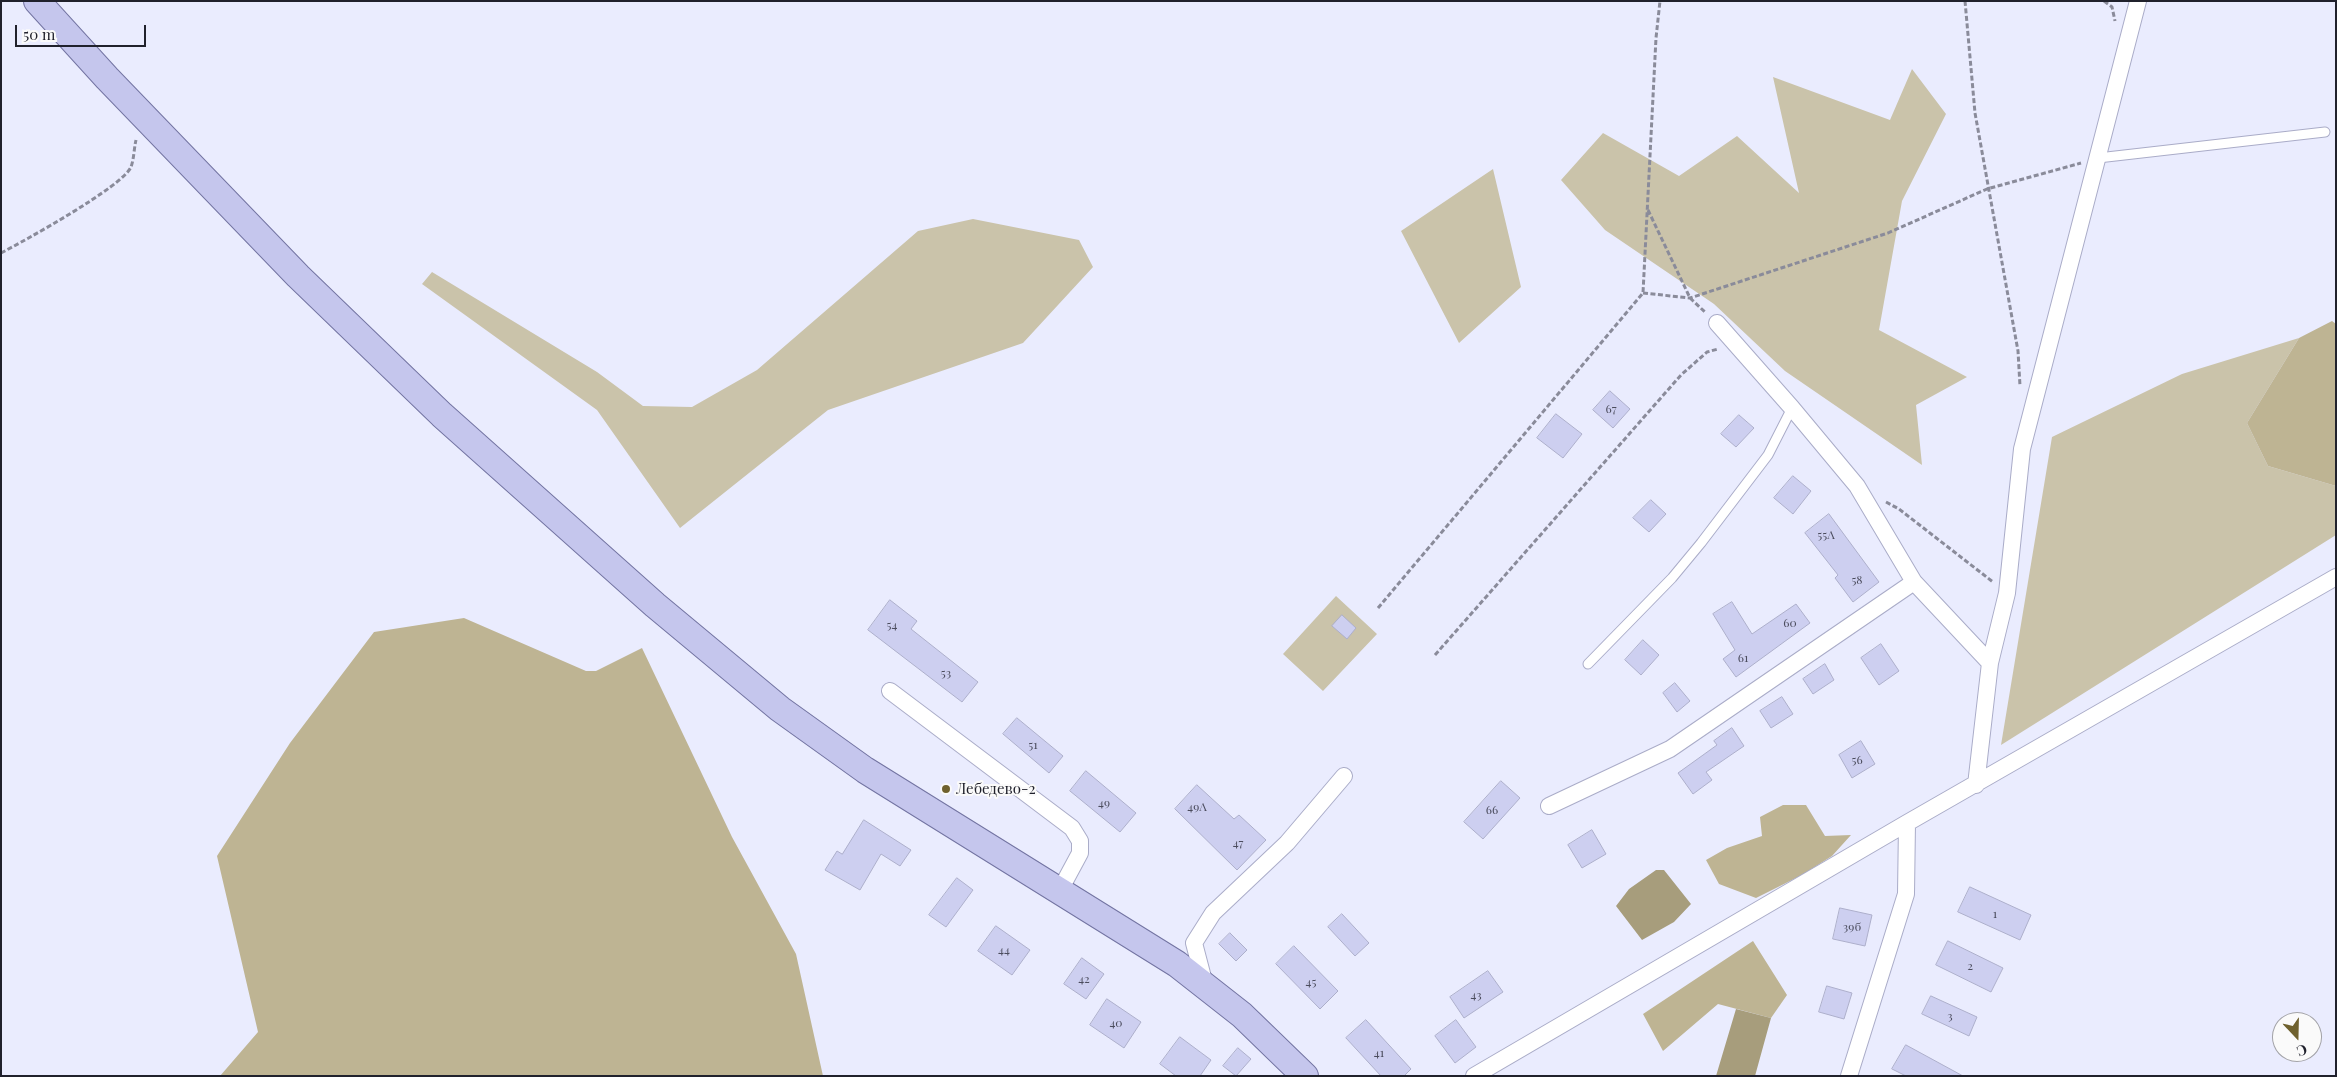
<!DOCTYPE html>
<html>
<head>
<meta charset="utf-8">
<style>
  body { margin:0 }
  #map { position:relative; width:2337px; height:1077px; overflow:hidden; background:#eaecfe; font-family:"Playfair Display",serif }
  canvas { display:block }
  .frame { position:absolute; inset:0; border:2px solid #20212c; pointer-events:none }
  .north { position:absolute; left:2272px; top:1012px; width:50px; height:50px; box-sizing:border-box; background:#fafafa; border:1px solid #a3a3a8; border-radius:50%; rotate:159deg; font-size:14px; font-weight:700; line-height:20px; text-align:center; color:#20212c }
  .north::after { content:''; display:block; margin:auto; width:18px; height:22px; background:#6f612e; clip-path:polygon(50% 0,100% 100%,50% 72%,0 100%) }
  .scale { position:absolute; left:15px; top:25px; width:131px; height:22px; box-sizing:border-box; border:2px solid #20212c; border-top:0; padding-left:6px; font-size:15px; line-height:18px; white-space:nowrap; color:#20212c; -webkit-text-stroke:4px #fafafa; paint-order:stroke }
</style>
</head>
<body>
<div id="map">
<canvas width="2337" height="1077"></canvas>
<div class="frame"></div>
<div class="north">С</div>
<div class="scale">50 m</div>
</div>
<script>
const ctx = document.querySelector('canvas').getContext('2d');
ctx.lineJoin = 'round';
function fillPath(path, color) { ctx.fillStyle = color; ctx.fill(path, 'evenodd'); }
function stroke(path, color, width, dash) { ctx.strokeStyle = color; ctx.lineWidth = width; ctx.lineCap = dash ? 'butt' : 'round'; ctx.setLineDash(dash || []); ctx.stroke(path); }
function write(font, color, halo, rows, align = 'center') {
  ctx.font = font + ' "Playfair Display",serif'; ctx.lineWidth = 4; ctx.setLineDash([]); ctx.textBaseline = 'middle'; ctx.strokeStyle = halo; ctx.fillStyle = color; for (const [text, x, y, turn = 0] of rows) {
    ctx.save(); ctx.translate(x, y); ctx.rotate((+turn || 0) * Math.PI / 180); ctx.textAlign = isNaN(turn) ? turn : align; if (halo) ctx.strokeText(text, 0, 0); ctx.fillText(text, 0, 0); ctx.restore();
  }
}
fillPath(new Path2D(`
  M1912 69 1946 114 1902 201 1879 330 1967 377 1916 405 1922 465 1785 371 1714 304 1605 230 1561 180 1603 133 1679 176 1737 136 1799 193 1773 77 1890 120Z
  M1493 169 1521 287 1459 343 1401 231Z
  M973 219 1079 240 1093 267 1023 343 828 410 680 528 597 410 422 284 432 272 597 372 643 406 692 407 757 370 918 231Z
  M2299 338 2247 423 2268 466 2336 486V535L2001 745 2052 437 2182 374Z
  M1336 596 1377 634 1323 691 1283 654Z`), '#cac3aa');
fillPath(new Path2D(`
  M2332 321 2336 324V486L2268 466 2247 423 2299 338Z
  M464 618 586 671H596L642 648 732 837 796 954 823 1076H220L258 1032 217 856 290 743 374 632Z
  M1783 805H1806L1825 836 1851 835 1832 856 1802 875 1756 898 1719 884 1706 860 1727 848 1762 836 1760 817Z
  M1753 941 1787 995 1771 1018 1718 1004 1663 1051 1643 1014Z`), '#beb493');
fillPath(new Path2D(`
  M1656 870H1664L1691 904 1674 922 1642 940 1616 906 1629 889Z
  M1736 1009 1771 1018 1755 1076H1716Z`), '#a79d7c');
const building = new Path2D(`
  M1610 391 1630 409 1613 428 1593 410Z
  M1556 414 1582 434 1563 458 1537 438Z
  M1739 415 1754 428 1736 447 1721 434Z
  M1793 476 1811 491 1793 514 1774 498Z
  M1651 500 1666 514 1649 532 1633 518Z
  M1829 514 1879 582 1853 602 1835 578 1838 575 1805 533Z
  M890 600 917 621 911 629 978 682 962 702 868 630Z
  M1732 602 1752 634 1796 604 1810 623 1736 677 1723 659 1735 650 1713 614Z
  M1342 615 1356 628 1347 639 1332 626Z
  M1643 640 1659 655 1641 675 1625 660Z
  M1881 644 1899 671 1879 685 1861 658Z
  M1825 664 1834 680 1813 694 1803 679Z
  M1675 683 1690 701 1677 712 1663 693Z
  M1782 697 1793 714 1771 728 1760 711Z
  M1017 718 1063 756 1049 773 1003 734Z
  M1732 728 1744 746 1706 772 1712 780 1693 794 1678 773 1717 745 1714 741Z
  M1861 741 1875 764 1852 778 1839 755Z
  M1086 771 1136 813 1120 832 1070 791Z
  M1501 781 1520 798 1483 839 1464 822Z
  M1197 785 1234 819 1239 815 1266 840 1237 870 1175 809Z
  M864 820 911 850 900 866 881 854 860 890 825 870 837 851 842 854Z
  M1592 830 1606 854 1582 868 1568 845Z
  M957 878 973 890 946 927 929 915Z
  M1970 887 2031 915 2020 940 1958 912Z
  M1840 908 1872 915 1865 946 1833 939Z
  M1342 914 1369 943 1355 956 1328 927Z
  M996 926 1030 950 1012 975 978 951Z
  M1230 933 1247 950 1236 961 1219 944Z
  M1948 941 2003 968 1991 992 1936 965Z
  M1294 946 1338 991 1320 1009 1276 964Z
  M1082 958 1104 974 1086 999 1064 984Z
  M1488 971 1503 992 1464 1018 1450 997Z
  M1827 986 1852 993 1844 1019 1819 1012Z
  M1931 996 1977 1017 1969 1036 1922 1014Z
  M1107 999 1141 1022 1124 1048 1090 1025Z
  M1366 1020 1411 1069 1404 1076H1381L1346 1038Z
  M1456 1020 1476 1047 1455 1063 1435 1036Z
  M1180 1037 1211 1060 1200 1076H1176L1160 1064Z
  M1906 1045 1963 1076H1906L1892 1069Z
  M1238 1048 1251 1059 1236 1076 1223 1066Z`);
fillPath(building, '#cdcff0');
stroke(building, '#adafcb', 1);
const lane = new Path2D(`
  M2098 158 2325 132
  M1588 664 1672 578 1701 543 1768 455 1792 408`);
const street = new Path2D(`
  M1717 323 1792 408 1857 486 1914 582 1990 663
  M890 691 1072 828 1080 841V853L1059 892
  M1976 785 1990 663 2007 593 2022 449 2138 1
  M1549 806 1670 749 1914 582
  M1205 985 1194 943 1213 913 1287 843 1344 776
  M1474 1076 1907 823 2336 577
  M1849 1076 1906 894 1907 823`);
const primary = new Path2D(`
  M37 1 107 78 298 276 442 415 655 605 780 709 865 770 1177 964 1242 1015 1305 1076`);
stroke(lane, '#aaacc8', 11);
stroke(street, '#aaacc8', 18);
stroke(primary, '#7374a2', 28);
stroke(new Path2D(`
  M1965 1 1975 113 2018 351 2020 386
  M2104 1 2112 7 2115 21
  M1648 210 1690 298 1706 313
  M1 253C24 241 122 187 131 167 134 159 134 148 136 140
  M1643 293 1690 298 1888 233 1987 189 2081 163
  M1886 502 1899 509 1993 582
  M1378 608 1643 293 1656 38 1660 1
  M1435 655 1681 375 1707 352 1718 349`), '#8a8b9a', 3, [5, 2.5]);
stroke(lane, '#fff', 9);
stroke(street, '#fff', 16);
stroke(primary, '#c5c6ed', 26);
for (const [x, y, r, color] of [
  [946,789,5,"#6f612e"]
]) { const dot = new Path2D(); dot.arc(x, y, r, 0, 2 * Math.PI); ctx.fillStyle = color; ctx.fill(dot); stroke(dot, '#fafafa', 2); }
write('12px', '#4b4c5d', null, [
  ["67",1611,409],
  ["55А",1826,535],
  ["58",1857,580],
  ["60",1790,623],
  ["54",892,625],
  ["61",1743,658],
  ["53",946,673],
  ["51",1033,745],
  ["56",1857,760],
  ["49",1104,803],
  ["49А",1197,807],
  ["66",1492,810],
  ["47",1238,843],
  ["1",1995,914],
  ["39б",1852,927],
  ["44",1004,950],
  ["2",1970,966],
  ["42",1084,979],
  ["45",1311,982],
  ["43",1476,995],
  ["3",1950,1016],
  ["40",1116,1023],
  ["41",1379,1053]
]);
write('15px', '#20212c', '#fafafa', [
  ["Лебедево-2",956,789]
], 'left');
</script>
</body>
</html>
